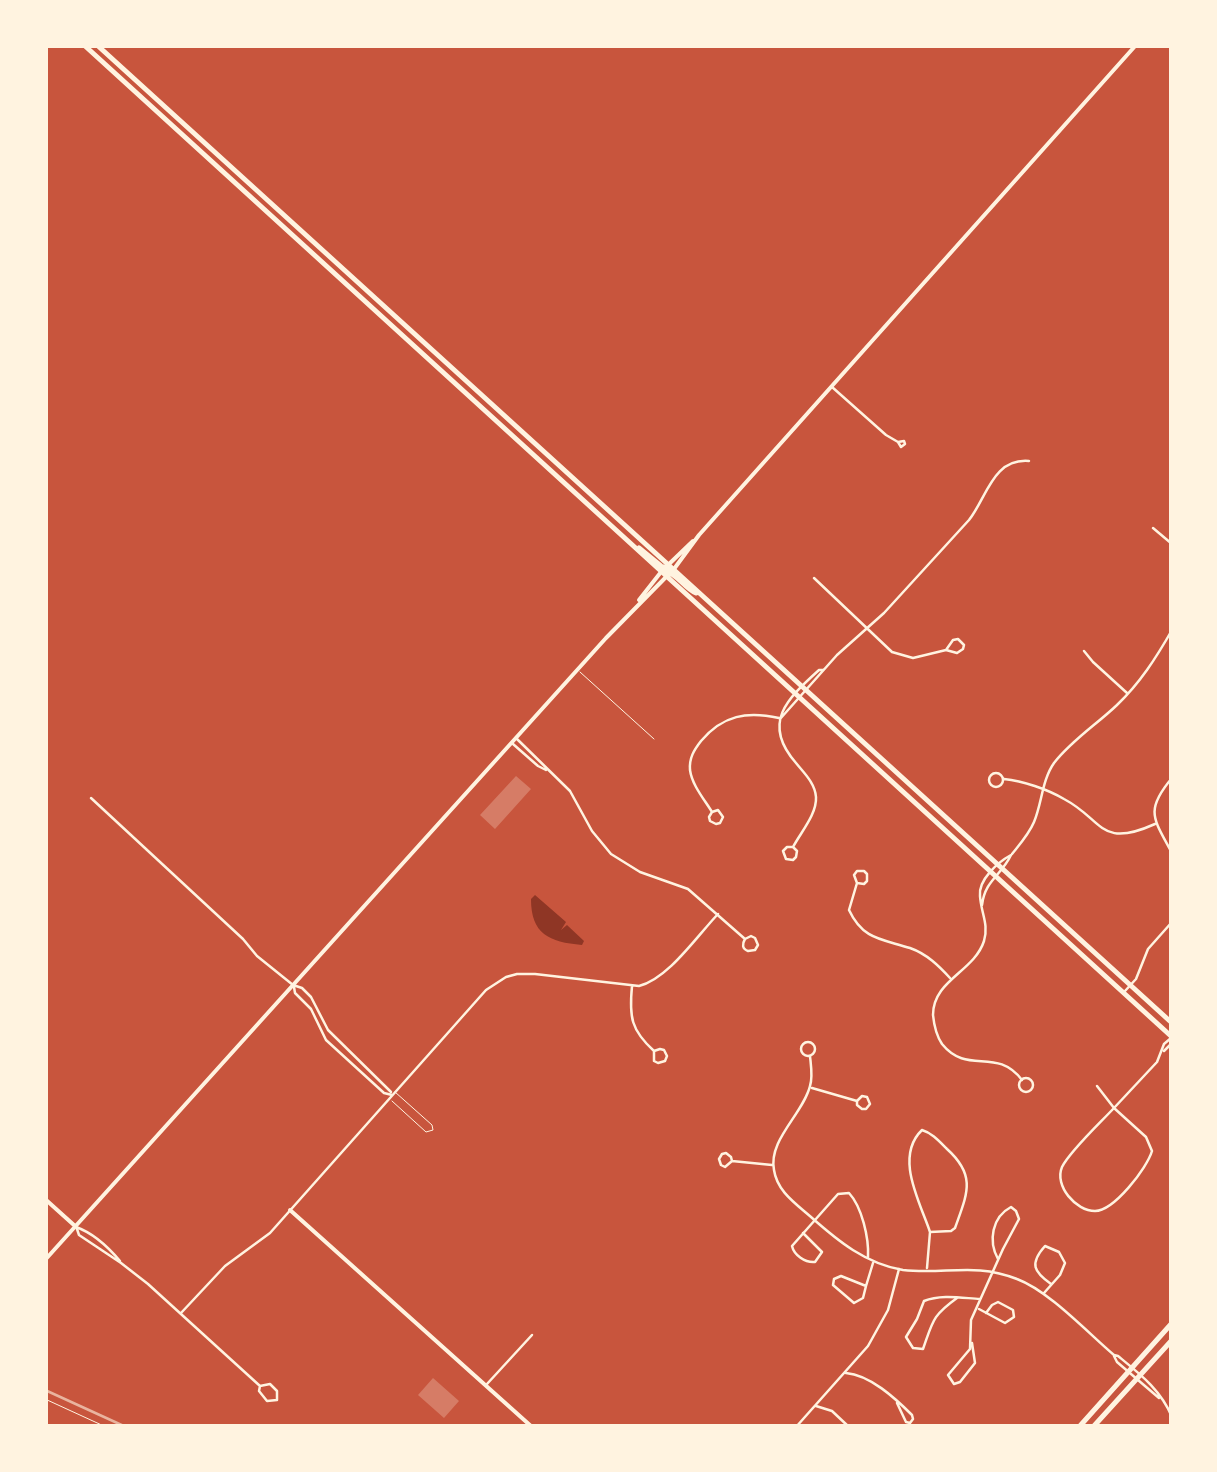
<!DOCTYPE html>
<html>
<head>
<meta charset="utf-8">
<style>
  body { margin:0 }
  #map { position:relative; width:1217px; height:1472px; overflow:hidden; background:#c8553d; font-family:"Source Sans 3",sans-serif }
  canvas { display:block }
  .frame { position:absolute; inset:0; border:48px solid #fff3e0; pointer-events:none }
</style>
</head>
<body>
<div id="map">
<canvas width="1217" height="1472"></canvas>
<div class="frame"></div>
</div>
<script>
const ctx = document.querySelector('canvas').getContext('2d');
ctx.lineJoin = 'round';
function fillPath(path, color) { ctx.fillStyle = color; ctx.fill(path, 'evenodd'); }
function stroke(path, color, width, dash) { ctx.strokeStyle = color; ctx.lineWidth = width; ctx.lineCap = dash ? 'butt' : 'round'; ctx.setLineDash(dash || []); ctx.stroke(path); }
fillPath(new Path2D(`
  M535 895 566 922 561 930 567 925 584 941 582 945C549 942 531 934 531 899Z`), '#8f3625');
fillPath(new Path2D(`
  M516 776 531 789 495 829 480 815Z
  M433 1378 459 1401 444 1418 418 1395Z`), '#d67c66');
stroke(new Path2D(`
  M45 1399 106 1427`), '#fff3e0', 1);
stroke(new Path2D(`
  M580 672 654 739
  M392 1101 426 1132 433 1130 432 1125 395 1092`), '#fff3e0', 1);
stroke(new Path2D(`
  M832 387 886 435 898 442 904 441 905 444 901 447 898 442
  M1153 528 1172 544
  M814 578 892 652 913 658 946 650 957 653 963 649 964 645 958 639 953 640 946 650
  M1084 651 1093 662 1127 693
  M780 719 837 655 884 613 969 520C987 497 993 458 1029 461
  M517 739 570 791 592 831 611 854 640 872 688 889 745 939 751 936 755 938 758 945 755 950 748 951C742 949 742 944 745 939
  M513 744 538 766 546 770
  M989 780a7 7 0 1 1 14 0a7 7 0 1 1-14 0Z
  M1172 778C1144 811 1154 819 1172 853
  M1004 779C1023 781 1047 789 1064 799 1104 820 1099 849 1155 824
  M91 798 243 939 257 956 293 985 302 988 311 997 328 1030 391 1092
  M712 812 718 810 723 817 720 823 716 824 710 821 709 817 712 812C704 799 692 785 690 770 689 758 694 750 701 741 723 715 747 711 779 718
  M793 847 797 851 796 857 793 860 786 859 783 851 787 847H793C801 832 817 814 816 797 815 783 804 773 796 763 761 723 787 699 819 670H823
  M1012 854C1020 844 1029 834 1034 822 1042 803 1042 780 1054 763 1072 740 1096 725 1117 705 1140 683 1156 658 1172 630
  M857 883 864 884 867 881V874L864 871H857L854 875 857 883 849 910C863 940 882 939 910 948 927 954 939 966 950 978
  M982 905C985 880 1001 876 1011 855 998 862 978 880 980 896 981 913 989 924 984 941 974 972 933 980 933 1015 934 1025 936 1035 942 1044 968 1076 996 1046 1022 1080
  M632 986C629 1017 631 1030 654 1051V1061L658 1063 665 1061 667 1056 664 1050 660 1049 654 1051
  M294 987 295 993 311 1009 326 1040 384 1093 392 1095
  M1125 991 1136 979 1148 949 1172 922
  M801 1049a7 7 0 1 1 14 0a7 7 0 1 1-14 0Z
  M1164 1051 1172 1043
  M810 1056C811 1066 813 1077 810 1086 803 1114 768 1140 774 1170 777 1191 795 1203 811 1217 838 1241 866 1264 903 1270 944 1275 975 1262 1017 1279 1049 1291 1087 1332 1114 1355L1118 1356C1140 1374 1161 1390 1172 1417
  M1019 1085a7 7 0 1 1 14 0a7 7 0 1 1-14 0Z
  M1097 1086 1114 1108 1157 1062 1164 1044 1171 1038
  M812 1088 857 1101 862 1096 867 1097 870 1104 866 1109H862L857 1105V1101
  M1114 1108 1146 1137 1152 1151C1147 1168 1114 1211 1095 1211 1076 1211 1054 1186 1062 1167 1070 1151 1100 1123 1114 1108Z
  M732 1161 731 1157 726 1153 722 1154 719 1159 721 1165 725 1167 732 1161 772 1165
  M76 1226 79 1235 121 1263 148 1284 260 1386 259 1391 267 1401 277 1400V1391L270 1384 260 1386
  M76 1227C93 1233 109 1248 120 1261
  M803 1233 822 1252 815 1262C805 1263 794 1255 792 1246L838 1194 849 1193C862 1207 869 1238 868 1257
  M927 1268 930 1232 951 1231 955 1228C967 1194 977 1176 947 1149 939 1141 932 1133 922 1130 894 1157 920 1202 930 1232
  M866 1286 863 1298 854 1303 833 1285 834 1279 841 1276 866 1286 873 1263
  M1044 1293 1060 1275 1065 1263 1059 1252 1045 1246C1029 1264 1034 1272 1051 1284
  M957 1298C932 1316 933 1321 923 1349L913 1348 906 1337 917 1319 924 1301C941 1294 962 1298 980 1299
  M979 1309 1005 1323 1014 1317 1013 1310 998 1302 992 1305 986 1313
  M181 1313 225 1266 270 1233 486 990 506 977 517 974H535L639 986C668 979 697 936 718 914
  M972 1343 975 1363 960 1382 954 1384 948 1375 970 1349 971 1320 1003 1249 1019 1219 1016 1211 1011 1207C992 1217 988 1241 998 1259
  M1114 1356 1117 1362 1159 1398
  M846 1373C870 1375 895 1398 912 1415L913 1419 910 1423 906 1422 897 1403
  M487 1384 532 1335
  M816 1406 832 1411 849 1427
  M796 1427 868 1346 888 1310 899 1269`), '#fff3e0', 2.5);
stroke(new Path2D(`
  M668 565 693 541
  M674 569 699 535 1136 45
  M639 600 661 572
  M45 1199 75 1226
  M290 1210 532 1427
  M45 1260 606 638 667 576`), '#fff3e0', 4);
stroke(new Path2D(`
  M84 45 1172 1037
  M97 45 1172 1023
  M639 548 661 566 670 570
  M665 571C678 574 684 588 696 593
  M1079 1427 1172 1323
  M1093 1427 1172 1340`), '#fff3e0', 5);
stroke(new Path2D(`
  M45 1390 126 1427`), '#e9b49f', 2.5);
</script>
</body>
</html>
